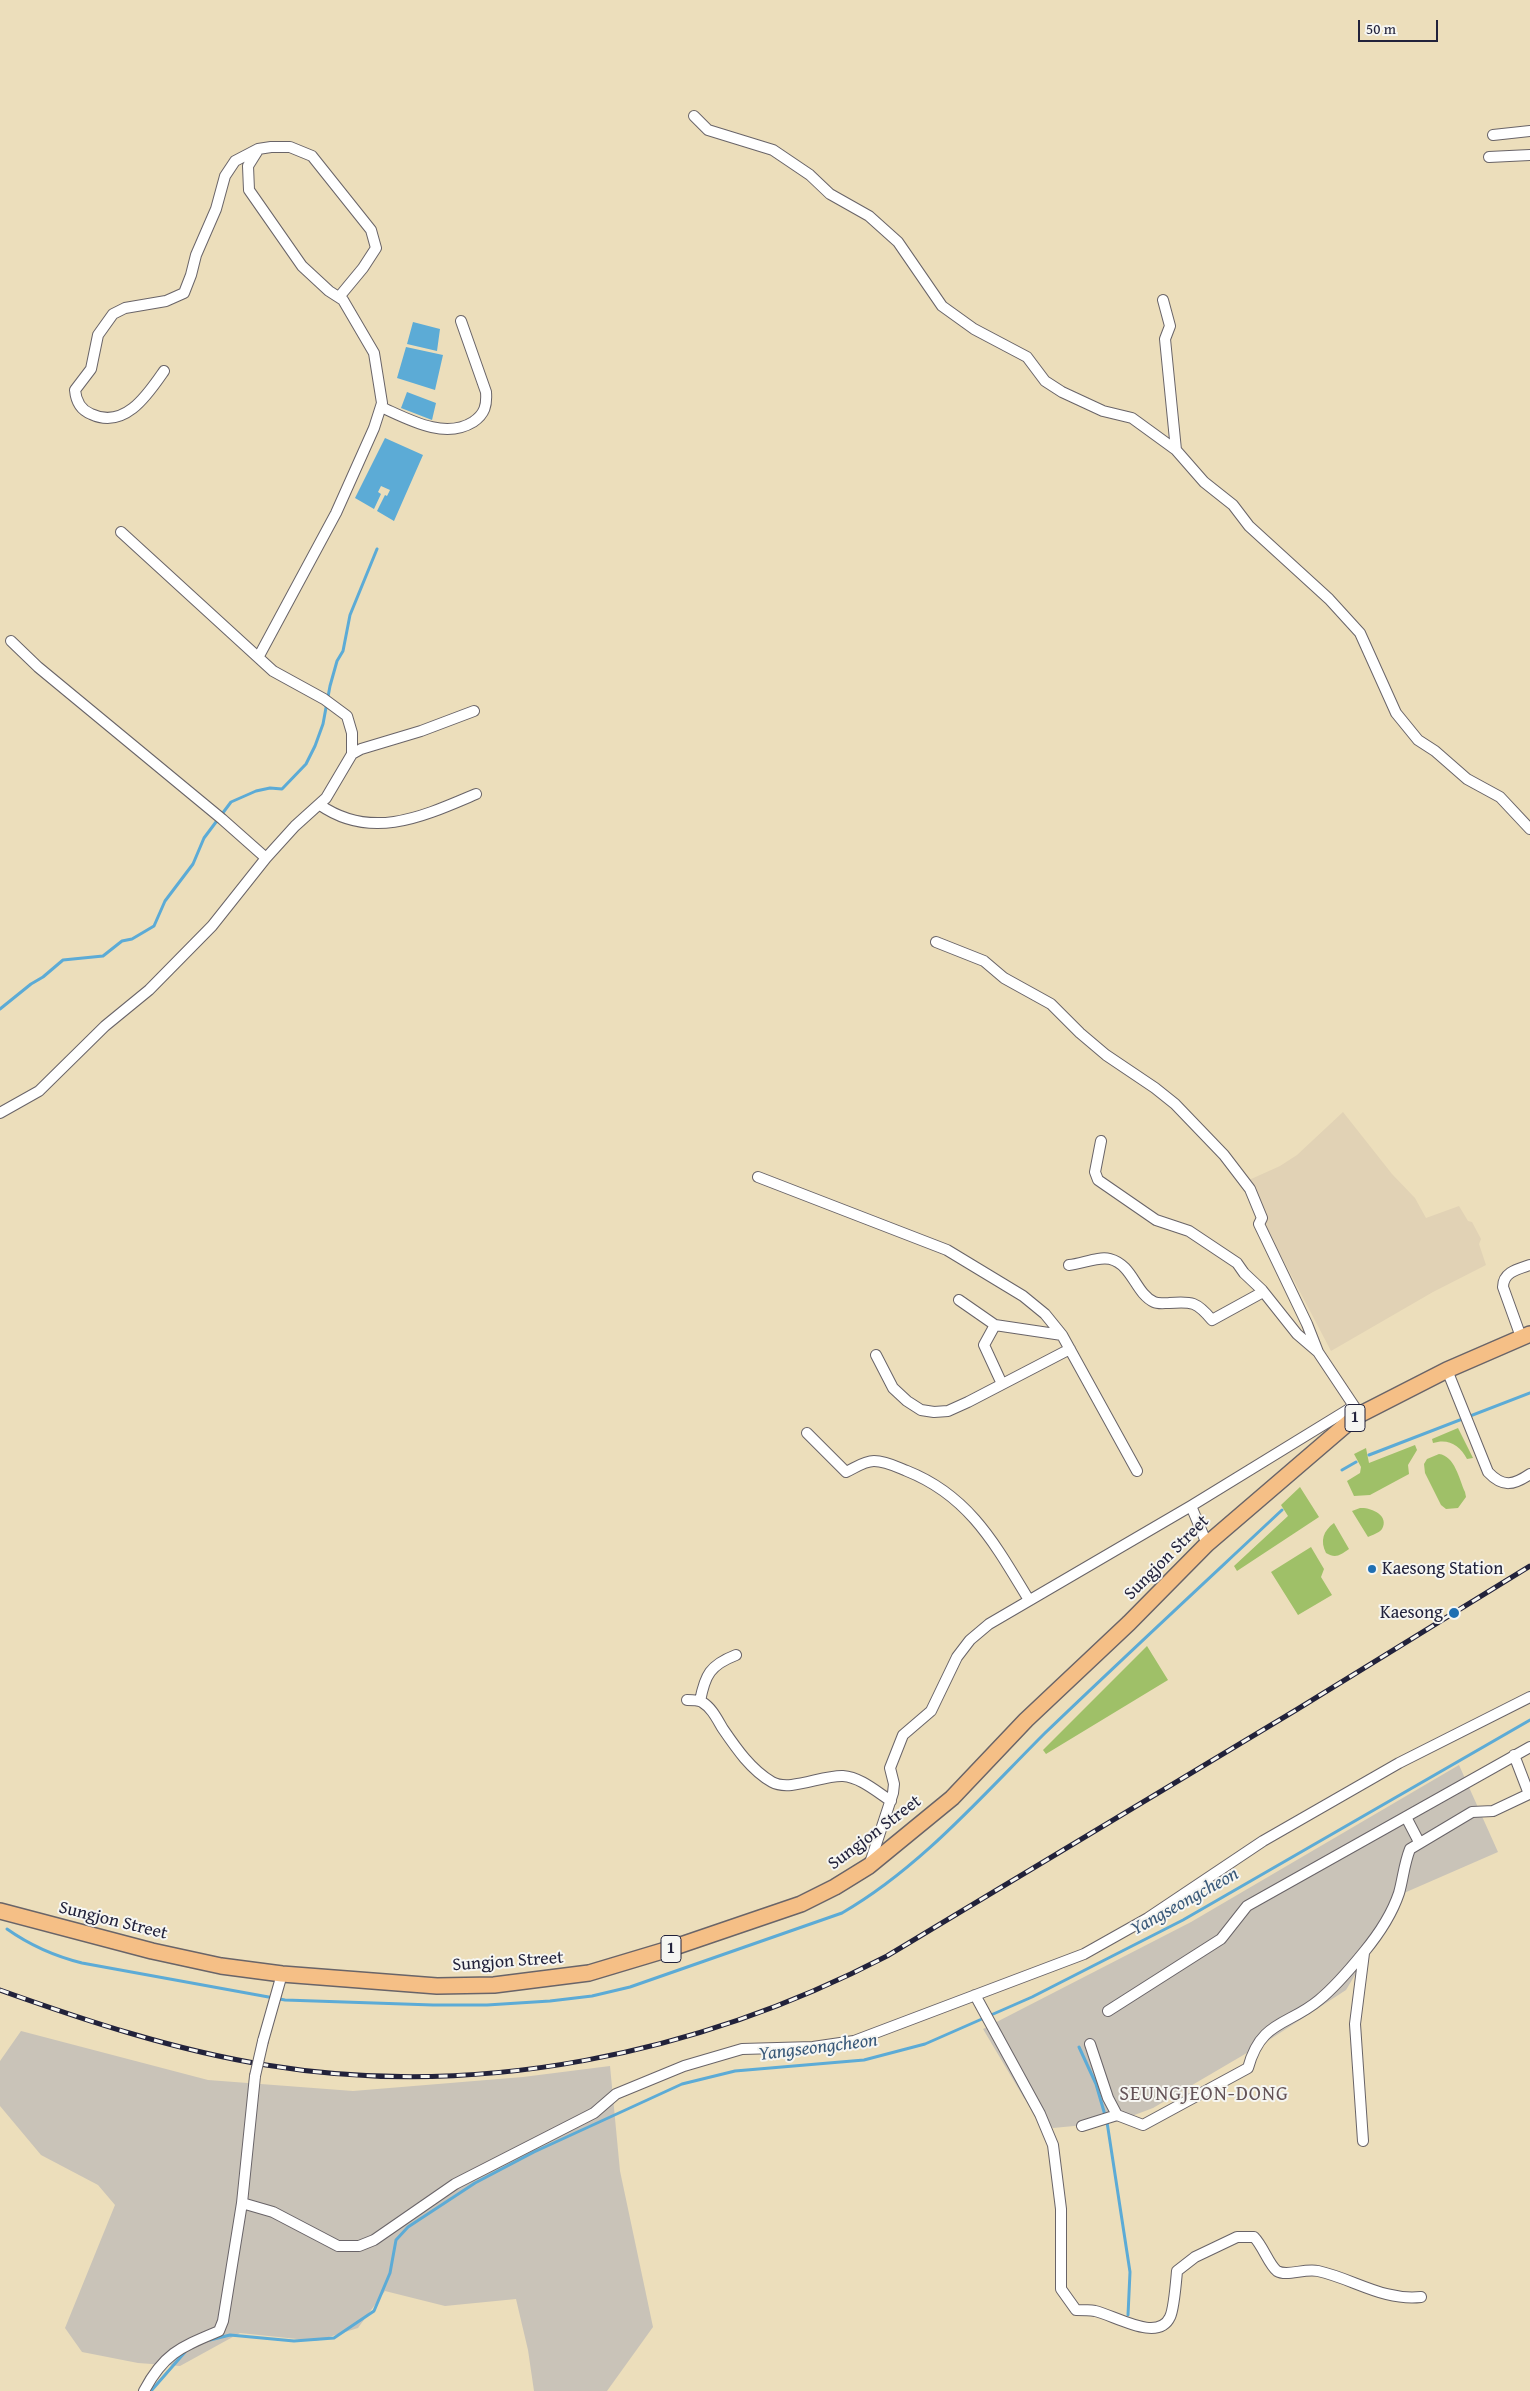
<!DOCTYPE html>
<html>
<head>
<meta charset="utf-8">
<style>
  body { margin:0 }
  #map { position:relative; width:1530px; height:2391px; overflow:hidden; background:#ecdebb; font-family:"Gentium Book Plus",serif }
  canvas { display:block }
  .scale { position:absolute; left:1358px; top:20px; width:80px; height:22px; box-sizing:border-box; border:2px solid #22223b; border-top:0; padding-left:6px; font-size:15px; line-height:18px; white-space:nowrap; color:#22223b; -webkit-text-stroke:4px #f6f6f2; paint-order:stroke }
</style>
</head>
<body>
<div id="map">
<canvas width="1530" height="2391"></canvas>
<div class="scale">50 m</div>
</div>
<script>
const ctx = document.querySelector('canvas').getContext('2d');
ctx.lineJoin = 'round';
function fillPath(path, color) { ctx.fillStyle = color; ctx.fill(path, 'evenodd'); }
function stroke(path, color, width, dash) { ctx.strokeStyle = color; ctx.lineWidth = width; ctx.lineCap = dash ? 'butt' : 'round'; ctx.setLineDash(dash || []); ctx.stroke(path); }
function write(font, color, halo, rows, align = 'center') {
  ctx.font = font + ' "Gentium Book Plus",serif'; ctx.lineWidth = 4; ctx.setLineDash([]); ctx.textBaseline = 'middle'; ctx.strokeStyle = halo; ctx.fillStyle = color; for (const [text, x, y, turn = 0] of rows) {
    ctx.save(); ctx.translate(x, y); ctx.rotate((+turn || 0) * Math.PI / 180); ctx.textAlign = isNaN(turn) ? turn : align; if (halo) ctx.strokeText(text, 0, 0); ctx.fillText(text, 0, 0); ctx.restore();
  }
}
fillPath(new Path2D(`
  M1343 1112 1392 1174 1415 1198 1426 1218 1459 1206 1468 1221 1472 1222 1481 1239 1479 1244 1486 1265 1433 1292 1331 1351 1267 1229 1263 1208 1249 1180 1280 1166 1297 1155Z`), '#e1d2b5');
fillPath(new Path2D(`
  M1459 1765 1498 1852 1404 1893 1346 1990 1269 2040 1153 2108 1116 2122 1053 2128 1024 2098 983 2029 1191 1922Z
  M21 2031 208 2080 353 2091 523 2077 610 2066 620 2171 653 2327 607 2391H534L528 2350 516 2299 445 2306 385 2291 358 2328 316 2341 240 2333 180 2366 138 2363 82 2352 65 2328 115 2205 98 2185 41 2155 0 2106V2061Z`), '#c9c3b8');
fillPath(new Path2D(`
  M1458 1428 1473 1458 1467 1459C1460 1445 1448 1438 1433 1443L1432 1439Z
  M1415 1445 1417 1450 1408 1465 1409 1474 1370 1495 1354 1496 1347 1481 1360 1473 1361 1467 1354 1454 1366 1448 1369 1463Z
  M1439 1454C1455 1456 1459 1479 1465 1492L1466 1497 1458 1508 1446 1509 1441 1505 1425 1473 1424 1464 1427 1459Z
  M1300 1487 1319 1517 1237 1571 1234 1566 1288 1516 1281 1505Z
  M1360 1508C1370 1507 1390 1515 1382 1529 1379 1533 1372 1535 1368 1537L1352 1511Z
  M1334 1523 1349 1549C1340 1555 1336 1559 1326 1553 1320 1541 1323 1531 1334 1523Z
  M1311 1547 1324 1569 1321 1577 1332 1595 1298 1615 1271 1572Z
  M1147 1646 1168 1680 1046 1754 1043 1750Z`), '#9fc068');
fillPath(new Path2D(`
  M413 322 440 329 437 351 407 344Z
  M406 347 443 355 435 390 397 378Z
  M407 392 436 403 432 420 401 408Z
  M385 438 423 455 394 521 377 511 385 495 387 496 390 490 381 486 378 492 381 494 374 509 355 498Z`), '#5cabd6');
stroke(new Path2D(`
  M0 1009 31 984 43 977 63 960 103 956 122 941 132 939 154 926 165 901 193 864 204 838 231 802 256 791 270 788 282 789 306 764 315 746 323 724 330 686 337 661 343 651 350 615 377 549
  M1369 1455 1530 1393
  M1342 1470 1356 1462
  M7 1929C31 1946 54 1956 82 1963L285 2000 433 2005H487L550 2001 592 1996 630 1987 842 1913C920 1868 982 1796 1045 1733 1123 1658 1203 1584 1282 1510
  M1079 2047 1096 2084 1107 2122 1130 2272 1128 2315
  M210 2340 230 2335 294 2341 334 2338 374 2311 390 2273 396 2240 408 2227 475 2183 534 2152 682 2084 735 2071 864 2060 925 2044 1032 1997 1183 1920 1530 1720
  M151 2391 185 2352`), '#5cabd6', 3);
const street = new Path2D(`
  M694 116 708 130 773 150 810 175 830 194 869 216 898 242 942 306 974 329 1027 357 1045 381 1062 392 1103 411 1132 418 1176 450
  M1493 135 1530 131
  M258 150 248 166 249 190 302 266 329 291 343 300 374 353 382 403 374 428 336 513 259 656
  M1489 157 1530 155
  M1163 300 1170 326 1165 339 1176 450 1204 482 1233 505 1249 526 1329 599 1360 633 1396 713 1418 740 1435 751 1467 779 1500 797 1530 829
  M164 371C148 394 125 430 91 414 81 410 76 401 75 390L91 369 98 335 113 314 125 308 166 301 184 293 191 275 196 255 216 209 225 176 235 161 258 149 271 147H290L312 156 371 230 376 248 363 268 339 297
  M381 407C408 419 444 440 473 422 485 414 487 405 486 392L461 321
  M11 641 38 667 222 819 266 858
  M352 754 361 749 421 731 474 711
  M320 805C372 841 424 816 476 794
  M936 942 984 961 1004 978 1051 1004 1080 1033 1106 1055 1155 1088 1175 1104 1224 1155 1250 1189 1262 1218 1259 1224 1307 1324 1318 1352
  M0 1113 39 1091 105 1026 149 990 212 926 266 858 295 826 326 798 352 754V733L347 716 324 699 273 671 121 532
  M1101 1141 1095 1172 1098 1180 1156 1220 1189 1231 1237 1263 1244 1273 1262 1290 1297 1334 1318 1352 1354 1406
  M758 1177 947 1250 1023 1296 1045 1314 1062 1335 1137 1471
  M1069 1265C1082 1264 1098 1256 1110 1259 1133 1265 1135 1293 1154 1302 1158 1304 1164 1303 1169 1303 1192 1301 1197 1302 1212 1320L1263 1292
  M959 1300 995 1325 1062 1335
  M995 1325 984 1345 1002 1384
  M1521 1337 1503 1287C1503 1272 1518 1269 1530 1265
  M876 1355 893 1388 907 1401 921 1410 934 1412 948 1411 968 1402 1070 1349
  M1447 1370 1488 1472C1503 1488 1514 1485 1530 1474
  M807 1433 846 1472C855 1468 864 1461 874 1461 886 1461 897 1467 907 1471 970 1496 996 1546 1029 1600
  M1191 1506 1207 1544
  M687 1700C692 1700 698 1700 702 1702 712 1708 717 1719 723 1729 736 1748 751 1770 772 1782 790 1792 822 1775 843 1776 860 1777 877 1792 891 1801
  M700 1701C705 1675 710 1665 736 1655
  M1406 1817 1419 1842
  M869 1866 893 1793 894 1784 890 1768 903 1735 931 1711 957 1657 970 1640 989 1624 1191 1506 1354 1406 1355 1417
  M975 1995 1040 2114 1053 2145 1061 2209V2289L1076 2310C1082 2310 1089 2310 1095 2311 1114 2315 1158 2343 1170 2317 1174 2309 1176 2282 1177 2271L1195 2257 1237 2237H1254C1263 2246 1269 2265 1277 2271 1287 2277 1304 2268 1318 2271 1354 2279 1383 2301 1421 2297
  M1108 2011 1221 1939 1247 1906 1530 1747
  M263 2041 282 1974
  M1090 2044 1108 2098 1117 2115 1143 2125 1248 2068C1261 2020 1288 2026 1319 2000 1335 1987 1351 1968 1364 1952 1378 1935 1392 1914 1399 1893 1403 1879 1404 1864 1410 1849L1472 1812 1493 1811 1529 1794 1514 1755
  M1082 2126 1117 2115
  M1363 2141 1355 2024 1364 1953
  M242 2203 273 2212 338 2246H359L374 2240 455 2184 594 2113 616 2094 684 2066 742 2049 813 2047 854 2041 1084 1954 1148 1918 1263 1841 1399 1763 1530 1697
  M144 2391C164 2353 181 2347 219 2331L223 2321 242 2203 255 2076`);
const primary = new Path2D(`
  M0 1911 152 1951 221 1966 282 1974 437 1986 494 1985 589 1973 669 1949 801 1904 835 1887 869 1866 952 1798 1026 1720 1129 1623 1207 1544 1355 1417 1447 1370 1530 1334`);
stroke(street, '#696468', 12);
stroke(primary, '#696468', 18);
stroke(street, '#fff', 10);
stroke(primary, '#f5bf86', 15);
const rail = new Path2D(`
  M0 1990C87 2021 174 2050 266 2065 478 2100 698 2054 887 1956L1296 1710 1530 1566`);
stroke(rail, '#22223b', 5);
stroke(rail, '#f6f6f2', 3, [9]);
const streetBridge = new Path2D(`
  M255 2076 263 2041`);
stroke(streetBridge, '#696468', 12, []);
stroke(streetBridge, '#fff', 10);
for (const [x, y, r, color] of [
  [1372,1569,5,"#1f6fb2"],
  [1454,1613,6,"#1f6fb2"]
]) { const dot = new Path2D(); dot.arc(x, y, r, 0, 2 * Math.PI); ctx.fillStyle = color; ctx.fill(dot); stroke(dot, '#f6f6f2', 2); }
for (const [x, y, w] of [
  [1355,1418,20],
  [671,1949,20]
]) { const box = new Path2D(); box.roundRect(x - w / 2, y - 13.5, w, 27, 4); ctx.fillStyle = '#f6f6f2'; ctx.fill(box); stroke(box, '#22223b', 1); }
write('bold 16px', '#22223b', null, [
  ["1",1355,1418],
  ["1",671,1949]
]);
write('18px', '#22223b', '#f6f6f2', [
  ["Sungjon Street",1167,1558,-45],
  ["Sungjon Street",875,1833,-37],
  ["Sungjon Street",113,1921,14],
  ["Sungjon Street",508,1962,-4]
]);
write('18px', '#22223b', '#f6f6f2', [
  ["Kaesong Station",1382,1569],
  ["Kaesong",1443,1613,"right"]
], 'left');
write('italic 19px', '#395979', '#f6f6f2', [
  ["Yangseongcheon",1185,1902,-29],
  ["Yangseongcheon",818,2048,-7]
]);
ctx.letterSpacing = '1px';
write('20px', '#645357', '#f6f6f2', [
  ["SEUNGJEON-DONG",1204,2095]
]);
ctx.letterSpacing = '0px';
</script>
</body>
</html>
